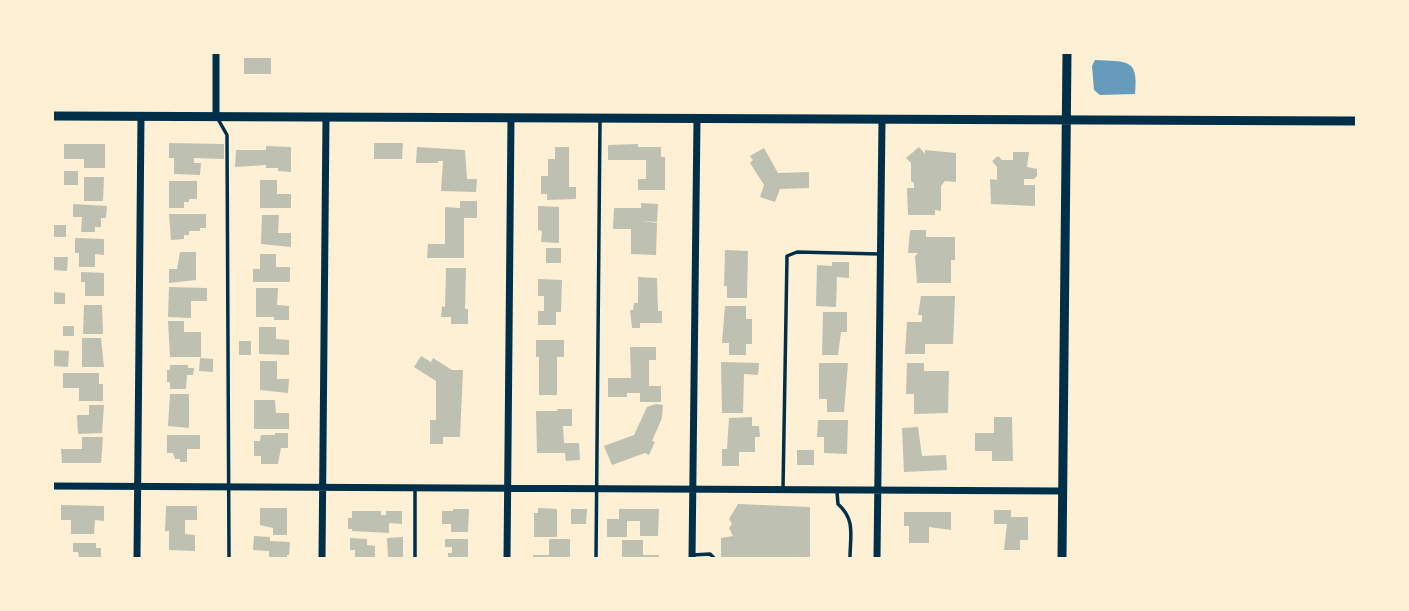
<!DOCTYPE html>
<html>
<head>
<meta charset="utf-8">
<style>
  body { margin:0 }
  #map { position:relative; width:1409px; height:611px; overflow:hidden; background:#fdf0d5; font-family:Jost,sans-serif }
  canvas { display:block }
  .frame { position:absolute; inset:0; border:54px solid #fdf0d5; pointer-events:none }
</style>
</head>
<body>
<div id="map">
<canvas width="1409" height="611"></canvas>
<div class="frame"></div>
</div>
<script>
const ctx = document.querySelector('canvas').getContext('2d');
ctx.lineJoin = 'round';
function fillPath(path, color) { ctx.fillStyle = color; ctx.fill(path, 'evenodd'); }
function stroke(path, color, width, dash) { ctx.strokeStyle = color; ctx.lineWidth = width; ctx.lineCap = dash ? 'butt' : 'round'; ctx.setLineDash(dash || []); ctx.stroke(path); }
fillPath(new Path2D(`
  M1095 60C1126 62 1139 57 1135 94L1100 95 1094 90 1092 66Z`), '#669bbc');
fillPath(new Path2D(`
  M244 58H271V74H244Z
  M169 143 224 144V159L194 158V163H201L200 175 174 174V158H169Z
  M374 143H403L402 159H374Z
  M64 144H105V168H84V159H64Z
  M638 144V147H661V157H665V190H638V179H646V160H608V145Z
  M266 146 291 147V172L278 171V168H266V165L235 167 236 150H266Z
  M417 147 465 150 467 179H477L476 192 441 191 443 161H438V163H416Z
  M555 147H569V187H576V199L547 200V194H541V176H548V159H555Z
  M919 147 925 154V150L956 153V182L945 181 941 186V211L935 210V215H908L907 188H914V183L911 181V163L906 158Z
  M764 148 778 173 809 172V188L780 189 775 202 760 197 764 185 750 163 753 160 750 156Z
  M1013 152H1029L1027 167 1037 169V176L1034 179H1024V185H1035V206L991 204 990 179 997 180V167L992 161 998 156 1002 160H1013Z
  M64 171H78V185H64Z
  M84 177H104L103 201H84Z
  M260 180H277V194H291V208H260Z
  M169 181H197V199H189V202H184V208H169Z
  M460 201H477V218H464V258H427L428 244H445V207L460 208Z
  M641 203 658 204 657 222 641 221 657 223 656 255 631 254V229H613L614 208H641Z
  M73 204 107 206 106 218H101V227H95V232H81L82 217H73Z
  M538 206 559 207V243L541 242 542 231 538 230Z
  M169 214H206V228H200V231H189V235H184V239L171 240Z
  M262 215H279L278 233H291V247L261 244Z
  M53 225H66V237H53Z
  M910 230H926V237H955V260H951V283H917L915 256 918 253H908Z
  M75 238 104 239V255L95 254V267H79V253H75Z
  M546 248H561V263H546Z
  M725 250 748 251 747 298H727V286H724Z
  M180 252H196V280L169 283V269H177Z
  M260 254H276V267H290V282H253V269H260Z
  M52 257H68L67 271 52 270Z
  M832 262H849V278L837 277 836 307 816 306 817 265 832 266Z
  M446 268H466L465 309H468V324H451V317H441L442 306 445 307Z
  M81 272 104 273V296H85V282H81Z
  M638 277 657 278 658 311H662V323H640V328H632L630 310H633L634 303H638Z
  M538 279 562 280 561 312H556V325H538V311H544V296H538Z
  M169 287 207 288V301H191V318L168 317Z
  M256 288H278L277 305 289 306V320H274V317H256Z
  M52 292 65 293V304H52Z
  M921 296H955L953 344H925V354H905L907 322H922V315H918Z
  M84 305H102L103 334H83Z
  M725 306H746V319H752V344H746V355H729V343H722Z
  M823 312H847V332H841L838 355H822Z
  M168 321H184V332H201V357H170Z
  M63 326H74V336H63Z
  M259 327H276V339L289 340V355L259 354Z
  M82 338H101L104 367H82Z
  M536 340H564V357H557V395H539V357H536Z
  M239 341H251V355H239Z
  M630 347H656V360H649V386H661V402H640V393H627V397H608V378H631Z
  M54 350 69 351 68 367 54 366Z
  M421 356 431 362 433 358 452 370H463L460 437H443V444H430V420H436V381L414 367Z
  M200 358 213 359V372L199 371Z
  M260 361H277V379H289L288 393 260 390Z
  M721 362 759 363 758 375 744 374 743 413H722Z
  M819 363H848L844 412H827V399H819Z
  M907 363H924V371H949L948 413 914 414V394H906Z
  M170 365H188V368H194L193 375H187L186 389H170V382H167V370H170Z
  M63 373H99V384H103V401H79V388H63Z
  M170 394H189V428L168 426Z
  M254 400H275L276 413H289V429H254Z
  M656 404 663 405 662 418 652 441 655 442 649 455 645 453 612 465 604 446 634 435 647 407Z
  M89 405H104L102 433 78 434 77 415H89Z
  M557 409H572V426H563L564 443H579L580 460 566 461 565 453H537L536 411H558Z
  M752 417V426H759L760 437H755V452H739V466H722V449H727L729 418Z
  M994 417H1012L1013 461H992V451H975V433H994Z
  M818 420H848L847 454 824 453V437H817Z
  M918 427 922 456 946 455 947 470 904 472 902 428Z
  M275 433H288V448H281L278 464H261V456H254V441H260L261 435H275Z
  M167 435H200V449H187V462H180V459H175L173 453H167Z
  M82 437H103L101 463H62L61 449H82Z
  M797 450H814V465H797Z
  M738 504 810 507V558H721V538L733 536 729 528 732 524 729 519Z
  M61 505 104 506V521L95 520 94 534H71V520H61Z
  M166 506H197V520H185V534L195 535V551L169 550V531H165Z
  M260 508H287V535H273V528L260 525Z
  M538 508 557 509V537H534V513H538Z
  M453 509H469L468 532H451V524H442V511H453Z
  M571 509H587L586 524H571Z
  M619 509H659L658 536H640V521H627V537H607V519H619Z
  M994 510H1011V517H1028V540H1020V550H1004L1007 524H994Z
  M352 511H381V515H386V511H402V524L389 523V533L352 531V529H348V518H352Z
  M904 512H951V530L929 527V543H909V526H904Z
  M254 536 270 537V541L290 542 289 555H287V558H269V551L253 550Z
  M403 537V557H388L387 538Z
  M350 538 367 539V545L375 546V558H355V550H350Z
  M445 539H468V558H448V553H452V547H445Z
  M549 539H570V558H533V555H549Z
  M622 540H643V555H659V558H622Z
  M73 543H96V548H101V558H79L78 552H73Z`), '#bec0b2');
stroke(new Path2D(`
  M218 119 227 135 229 558
  M783 489 787 256 797 252 880 254
  M837 492 838 504C856 520 850 536 850 558
  M692 555 710 554 714 558
  M415 558V490
  M596 558 600 120`), '#003049', 3.5);
stroke(new Path2D(`
  M216 116V52
  M52 486 1063 491
  M137 558 141 116
  M322 558 326 117
  M507 558 511 118
  M692 558 697 119
  M877 558 882 120`), '#003049', 7);
stroke(new Path2D(`
  M52 116 1356 121
  M1062 558 1067 52`), '#003049', 9);
</script>
</body>
</html>
